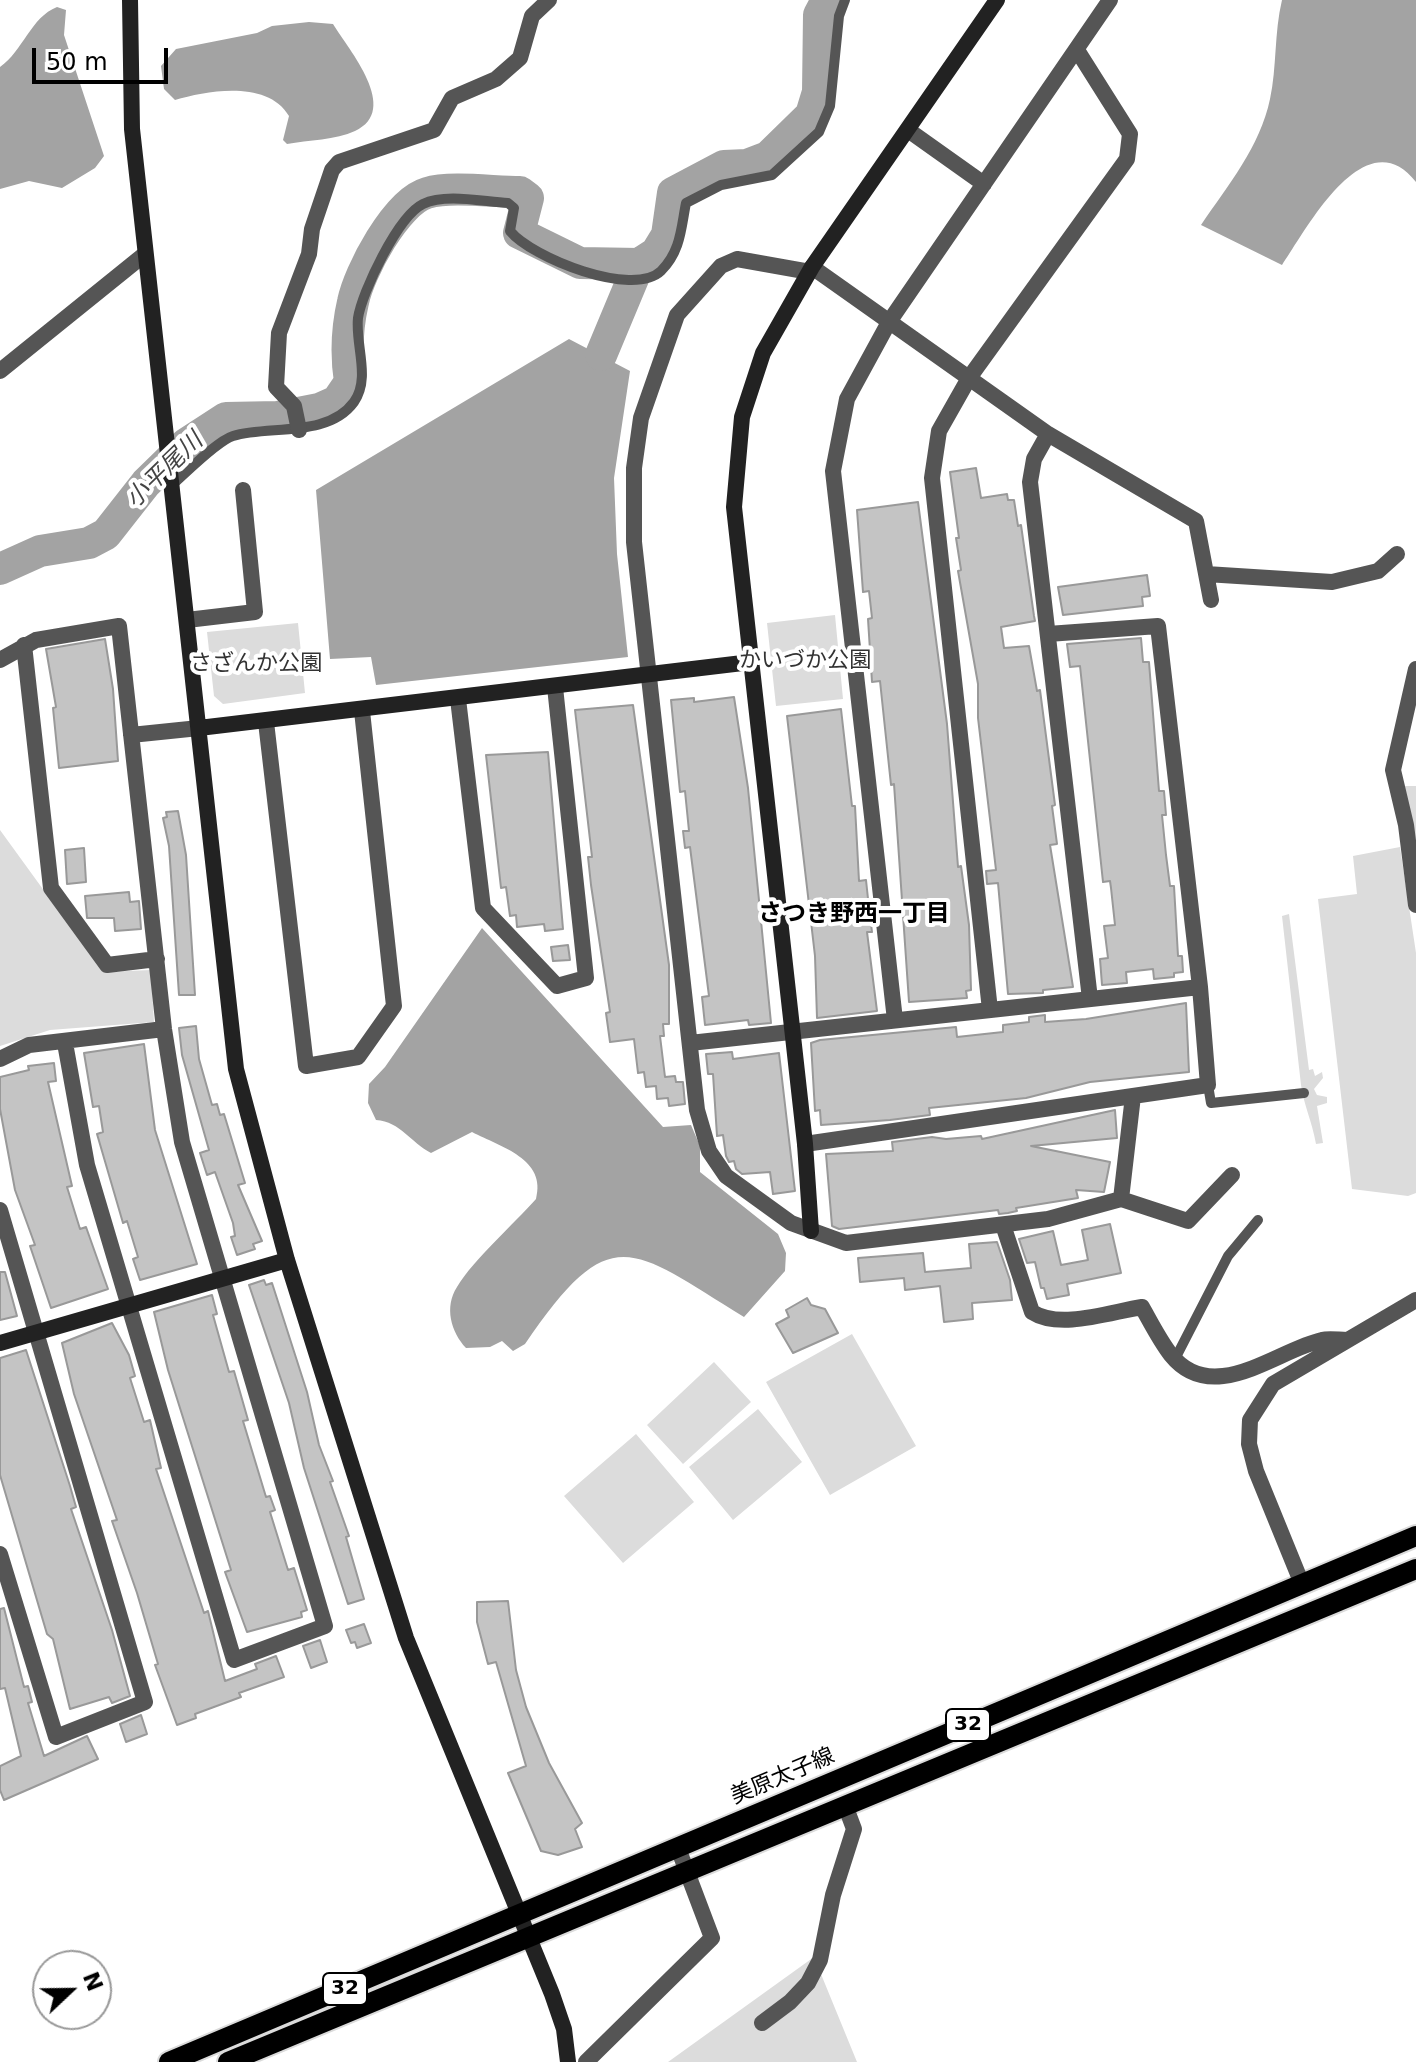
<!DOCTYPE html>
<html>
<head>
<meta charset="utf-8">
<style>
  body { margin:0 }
  #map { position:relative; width:1416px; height:2062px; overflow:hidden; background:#fff; font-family:"DejaVu Sans",sans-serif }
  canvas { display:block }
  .north { position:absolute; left:32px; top:1950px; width:80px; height:80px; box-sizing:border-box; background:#fff; border:2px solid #999; border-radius:50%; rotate:68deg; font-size:22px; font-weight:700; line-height:32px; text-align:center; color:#000 }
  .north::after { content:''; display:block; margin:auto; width:28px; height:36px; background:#000; clip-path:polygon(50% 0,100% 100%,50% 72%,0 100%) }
  .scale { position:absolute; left:32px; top:48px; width:136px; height:36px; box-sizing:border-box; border:4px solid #000; border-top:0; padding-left:10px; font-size:24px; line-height:28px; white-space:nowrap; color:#000; -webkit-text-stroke:6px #fff; paint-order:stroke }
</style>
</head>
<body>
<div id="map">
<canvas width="1416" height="2062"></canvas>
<div class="north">N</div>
<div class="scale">50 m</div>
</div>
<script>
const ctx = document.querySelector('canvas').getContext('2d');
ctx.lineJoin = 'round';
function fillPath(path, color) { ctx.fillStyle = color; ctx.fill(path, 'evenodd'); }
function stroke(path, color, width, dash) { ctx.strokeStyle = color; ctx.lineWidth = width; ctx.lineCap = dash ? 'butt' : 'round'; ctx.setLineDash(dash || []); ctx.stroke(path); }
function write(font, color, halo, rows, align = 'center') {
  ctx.font = font + ' "DejaVu Sans","Noto Sans JP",sans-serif'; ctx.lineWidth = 8; ctx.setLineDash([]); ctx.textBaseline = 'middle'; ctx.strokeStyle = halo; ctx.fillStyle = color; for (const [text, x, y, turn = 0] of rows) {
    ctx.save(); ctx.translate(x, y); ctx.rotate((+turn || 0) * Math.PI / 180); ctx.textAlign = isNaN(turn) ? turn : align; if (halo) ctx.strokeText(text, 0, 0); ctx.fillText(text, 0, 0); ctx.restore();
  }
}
fillPath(new Path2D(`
  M835 615 843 699 776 706 767 623Z
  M298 623 305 693 223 704 214 696 207 632Z
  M1402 786H1416V871Z
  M0 830 103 972 151 970 154 1022 50 1030 0 1046Z
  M1400 847 1416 953V1193L1408 1196 1352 1189 1318 899 1357 894 1353 856Z
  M1289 914 1309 1070 1313 1069 1315 1076 1322 1072 1323 1078 1314 1089 1317 1095 1327 1097V1103L1317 1106 1323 1143 1316 1144C1312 1121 1304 1106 1301 1085L1282 916Z
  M852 1334 916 1446 830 1495 766 1382Z
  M714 1362 751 1402 683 1464 647 1425Z
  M758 1409 802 1462 733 1520 689 1467Z
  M636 1434 694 1502 623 1563 564 1496Z
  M814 1957 857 2062H668Z`), '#dcdcdc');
fillPath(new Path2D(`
  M1282 0H1416V182C1365 117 1306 230 1282 265L1201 225C1228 185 1260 147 1270 99 1277 67 1274 33 1282 0Z
  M57 7 66 10 64 35 104 156 95 168 62 188 29 181 0 189V67C23 51 31 17 57 7Z
  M309 22 333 24C349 50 401 110 355 131 336 140 308 140 287 144L283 140 289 116C268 80 208 90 175 100L164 89 161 66 176 49 257 33 272 26Z
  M569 339 630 371 614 478 617 554 628 657 376 685 371 657 330 659 316 490Z
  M482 928 663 1127 691 1125 700 1146V1172L778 1234 786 1253 785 1271 744 1317C630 1247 611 1218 525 1344L513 1351 502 1341 490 1347 466 1348C451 1332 444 1307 457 1287 474 1259 514 1224 536 1199 547 1159 501 1147 472 1132L431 1153C410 1142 401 1122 376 1120L368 1103 369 1084 385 1067Z`), '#a3a3a3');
stroke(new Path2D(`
  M601 355 639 264
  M0 569 40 551 89 543 106 534 146 483 186 444 226 418 278 417 319 409 337 401 350 382C346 356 347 328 353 302 359 272 396 202 427 193 451 186 493 192 520 192L528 198 519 233 580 263 639 264 656 253 667 235 673 193 724 166 747 165 768 157 811 115 818 92 819 15 827 0`), '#a3a3a3', 32);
const building = new Path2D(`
  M976 468 981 498 1007 494 1008 500H1014L1018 526 1021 525 1034 616 1035 621 1001 627 1004 648 1029 646 1037 691 1040 690 1055 805 1052 806 1057 844 1050 845 1073 987 1043 990V993L1008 994 998 883 987 884 986 871 996 870 978 718V684L958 571 961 570 956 538H959L950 472Z
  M918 502 947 724 958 867 961 866 969 925 971 990 966 991 967 998 909 1002 894 784 891 785 880 681 872 682 868 619 872 618 869 591 863 592 857 510Z
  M1147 575 1150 596 1142 597 1143 606 1063 615 1058 587Z
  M1141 638 1143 662H1149L1159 791H1164L1166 815H1162L1166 855 1170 886H1174L1178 956H1182L1183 972 1174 973V977L1154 979 1153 969 1126 972 1127 983 1102 985 1100 959 1108 958 1104 926 1115 925 1111 888 1110 881 1103 882 1080 666 1070 667 1067 644Z
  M105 639 113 689 118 761 59 768 53 708 56 707 46 649Z
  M734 697 748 788 771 1023 749 1025 748 1020 705 1025 702 997 709 996 690 847 685 848 683 831H689L685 791 680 792 671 700 694 698V702Z
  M633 705 669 965V1024H663L664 1036H660L665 1077 675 1076 676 1082H683L685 1104 669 1106 668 1098 657 1099 656 1086 646 1087 644 1072 638 1073 634 1039 610 1042 606 1013 610 1012 591 885 588 857H592L575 710Z
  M841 709 852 806H855L859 881 866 880 869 908 872 932H867L877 1011 817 1018 815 956 787 716Z
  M548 752 563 929 545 931 544 924 517 927 516 915 510 916 506 887 501 888 486 755Z
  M178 811 186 855 195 995H179L169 846 163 818 167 817 166 812Z
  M84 848 86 882 67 884 65 850Z
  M129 892 130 902 139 901 141 929 115 931 114 918H87L85 896Z
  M568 945 570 960 553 961 551 947Z
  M1186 1003 1189 1072 1090 1082 1026 1098 929 1108 930 1115 890 1120 821 1125 820 1110 815 1111 811 1043 820 1040 956 1027 957 1037 1003 1032V1025L1029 1022V1017L1045 1015V1022L1086 1019Z
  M196 1026 199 1059 212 1105 217 1104 220 1115 224 1114 245 1183 238 1185 262 1241 253 1244 255 1249 237 1255 231 1237 235 1236 233 1223 215 1172 207 1175 200 1153 209 1150 182 1055 179 1028Z
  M144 1044 155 1130 197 1264 140 1280 133 1259 138 1257 127 1221 123 1223 97 1134 103 1132 99 1106 93 1107 84 1053Z
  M732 1052 733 1059 779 1053 795 1191 773 1194 770 1172 742 1174 736 1169 734 1161 729 1162 726 1156 723 1135 717 1136 713 1074H708L706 1054Z
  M54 1063 56 1081 48 1082 72 1186 67 1187 80 1229 86 1227 108 1289 51 1308 30 1246 35 1245 15 1190 0 1109V1077L29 1070 28 1066Z
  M1115 1110 1117 1138 1031 1146 1110 1162 1104 1192 1076 1190 1078 1198 1016 1208 1017 1211 1008 1213 999 1214 998 1210 839 1229 832 1226 826 1154 893 1151 892 1142 932 1137 946 1139 981 1136 982 1139Z
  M1110 1224 1121 1273 1067 1284 1069 1295 1047 1299 1044 1288H1041L1035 1262 1027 1263 1019 1239 1053 1231 1061 1265 1088 1260 1082 1230Z
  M997 1242 1010 1280 1012 1300 972 1303 973 1319 944 1322 940 1286 905 1290 904 1278 860 1282 858 1258 923 1253 925 1272 971 1268 969 1244Z
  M0 1272H5L17 1316 0 1320Z
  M264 1280 266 1285 272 1283 307 1392 319 1445 333 1481 330 1482 349 1536 346 1537 364 1599 348 1604 304 1468 289 1403 249 1285Z
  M212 1295 217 1314 213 1315 229 1372 234 1371 248 1420 243 1421 266 1497 270 1496 275 1510 270 1512 288 1570 294 1568 307 1610 301 1612 302 1617 247 1632 225 1572 231 1570 168 1370 154 1312Z
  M807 1298 811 1305 825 1309 838 1333 793 1353 776 1324 789 1317 786 1310Z
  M112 1323 129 1355 135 1376 130 1378 144 1422 150 1420 161 1468 156 1469 204 1613 208 1611 225 1681 257 1669 255 1664 276 1656 284 1677 239 1693 241 1697 195 1714 196 1718 177 1725 155 1665 158 1664 137 1593 112 1521 117 1520 74 1394 62 1343Z
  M26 1350 70 1486 76 1507 71 1509 112 1630 130 1696 112 1703 109 1697 70 1709 53 1639 47 1634 0 1475V1358Z
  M508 1601 516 1670 526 1707 549 1763 582 1823 575 1829 582 1847 558 1855 541 1851 508 1773 526 1766 496 1662 488 1664 477 1622V1602Z
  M4 1608 24 1687 28 1686 32 1702 28 1703 44 1756 87 1736 98 1759 4 1800 0 1790V1766L21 1756 5 1688 0 1689V1609Z
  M364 1624 371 1643 357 1648 355 1642 351 1643 346 1630Z
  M320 1640 327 1662 311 1668 303 1646Z
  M141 1715 147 1734 126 1742 120 1724Z`);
fillPath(building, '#c4c4c4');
stroke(building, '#999', 2);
const primary = new Path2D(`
  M169 2062 1416 1536
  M228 2062 1416 1569`);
stroke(primary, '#dbdbdb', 24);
stroke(new Path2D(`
  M172 485C186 473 217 441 233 436 269 425 328 438 354 402 371 378 355 345 358 318 362 292 398 216 423 204 446 193 484 202 508 203L514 208 510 231C532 258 633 298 661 271 681 251 681 228 686 203L721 185 772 175 819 132 830 106 839 16 845 0
  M1208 1085 1211 1103 1304 1093
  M1175 1359 1228 1256 1258 1220`), '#555', 10);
stroke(new Path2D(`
  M908 130 984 184
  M812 267 1048 434 1196 521 1211 600
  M810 272 737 259 721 266 677 315 641 418 634 468V542L697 1110 709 1151 726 1176 791 1223 846 1243 1048 1219 1121 1199 1133 1096
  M0 371 145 254
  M299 430 294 406 276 387 279 333 309 254 312 229 332 170 339 162 434 130 452 98 496 79 520 58 532 16 549 0
  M1048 434 1034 459 1030 482 1090 999
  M1206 574 1332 582 1378 571 1397 554
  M187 620 255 612 243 490
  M24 645 51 888 107 965 157 959
  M0 660 36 640 119 626 164 1029 182 1142 325 1626 234 1660 87 1165 65 1043
  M1416 669 1393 770 1406 825 1416 905
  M458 699 483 908 557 986 586 978 555 687
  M266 722 306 1066 358 1057 394 1006 362 711
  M131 735 199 728
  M990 1010 932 478 939 431 969 378 1127 159 1130 134 1077 50
  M895 1020 833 471 847 399 889 322 1110 0
  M690 1043 1200 987
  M0 1059 29 1045 164 1029
  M805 1144 1208 1085 1200 987 1158 626 1048 634
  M1121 1199 1188 1221 1232 1175
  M0 1210 145 1702 56 1737 0 1554
  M1003 1225 1032 1312C1060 1330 1110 1312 1142 1307 1151 1323 1160 1341 1171 1355 1213 1407 1277 1350 1322 1340 1329 1338 1339 1340 1347 1340
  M1302 1584 1256 1471 1249 1444 1250 1420 1273 1384 1416 1300
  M762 2023 790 2002 808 1983 820 1960 833 1895 854 1829 845 1805
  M586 2062 712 1938 678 1848`), '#555', 16);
stroke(new Path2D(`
  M130 0 132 129 236 1069 287 1260 406 1638 552 1994 564 2029 568 2062
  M199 728 751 662
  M811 1231 805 1144 734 507 742 417 763 353 812 267 997 0
  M0 1343 287 1260`), '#222', 16);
stroke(primary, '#000', 20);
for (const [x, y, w] of [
  [968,1725,44],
  [345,1989,44]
]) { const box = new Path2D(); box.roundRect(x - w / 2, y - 16, w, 32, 6); ctx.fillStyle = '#fff'; ctx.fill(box); stroke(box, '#000', 2); }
write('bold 20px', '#000', null, [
  ["32",968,1725],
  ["32",345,1989]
]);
write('22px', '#333', '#fff', [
  ["かいづか公園",805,661],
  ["さざんか公園",256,664]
]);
write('22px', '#000', '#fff', [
  ["美原太子線",783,1777,-23]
]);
write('italic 24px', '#444', '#fff', [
  ["小平尾川",165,471,-44]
]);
write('bold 24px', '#000', '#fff', [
  ["さつき野西一丁目",854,915]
]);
</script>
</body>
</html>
